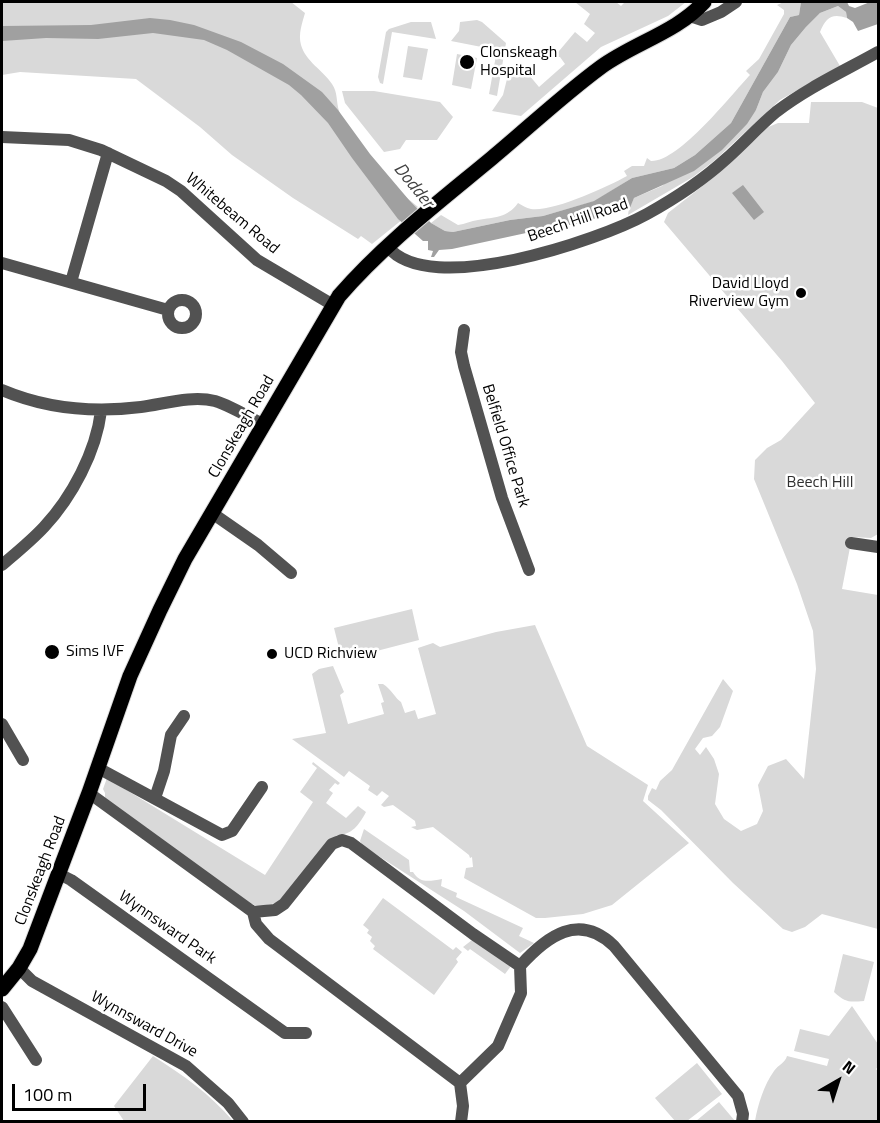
<!DOCTYPE html>
<html>
<head>
<meta charset="utf-8">
<style>
  body { margin:0 }
  #map { position:relative; width:880px; height:1123px; overflow:hidden; background:#fff; font-family:"Titillium Web",sans-serif }
  canvas { display:block }
  .frame { position:absolute; inset:0; border:3px solid #000; pointer-events:none }
  .north { position:absolute; left:808px; top:1051px; width:60px; height:60px; -webkit-text-stroke:4px #fff; paint-order:stroke; rotate:39deg; font-size:16px; font-weight:700; line-height:24px; text-align:center; color:#000 }
  .north::after { content:''; display:block; margin:auto; width:21px; height:27px; background:#000; clip-path:polygon(50% 0,100% 100%,50% 72%,0 100%) }
  .scale { position:absolute; left:12px; top:1084px; width:134px; height:27px; box-sizing:border-box; border:3px solid #000; border-top:0; padding-left:8px; font-size:18px; line-height:21px; white-space:nowrap; color:#000; -webkit-text-stroke:4px #fff; paint-order:stroke }
</style>
</head>
<body>
<div id="map">
<canvas width="880" height="1123"></canvas>
<div class="frame"></div>
<div class="north">N</div>
<div class="scale">100 m</div>
</div>
<script>
const ctx = document.querySelector('canvas').getContext('2d');
ctx.lineJoin = 'round';
function fillPath(path, color) { ctx.fillStyle = color; ctx.fill(path, 'evenodd'); }
function stroke(path, color, width, dash) { ctx.strokeStyle = color; ctx.lineWidth = width; ctx.lineCap = dash ? 'butt' : 'round'; ctx.setLineDash(dash || []); ctx.stroke(path); }
function write(font, color, halo, rows, align = 'center') {
  ctx.font = font + ' "Titillium Web",sans-serif'; ctx.lineWidth = 5; ctx.setLineDash([]); ctx.textBaseline = 'middle'; ctx.strokeStyle = halo; ctx.fillStyle = color; for (const [text, x, y, turn = 0] of rows) {
    ctx.save(); ctx.translate(x, y); ctx.rotate((+turn || 0) * Math.PI / 180); ctx.textAlign = isNaN(turn) ? turn : align; if (halo) ctx.strokeText(text, 0, 0); ctx.fillText(text, 0, 0); ctx.restore();
  }
}
fillPath(new Path2D(`
  M2 2H291L305 13C302 24 298 34 301 45 306 62 323 70 332 84 338 93 336 101 339 111 340 116 346 122 349 126 368 154 391 186 418 207L372 244 361 236 358 239 293 198 232 155 200 127 136 79 20 72 2 75Z
  M575 2H616L621 6 625 2H686L668 16 601 47 521 116 492 111 503 95 510 67 517 66 529 75 539 87 565 64 560 57H554L575 32 587 42 595 33 584 24 590 14Z
  M784 2H801L799 15 790 17 731 123 695 155 674 168 632 178 595 201 543 216 510 220 453 232 445 231 431 223 441 215 458 225C465 224 471 221 478 220 495 217 507 218 518 203 522 205 526 208 531 209 553 212 607 187 627 176L624 171 632 166H644L647 158 651 161C679 162 730 96 750 75L746 71 759 59 784 14V10L777 5Z
  M838 6 846 12 847 18C832 13 826 17 820 32L840 66 780 100 714 161 693 177 628 215 629 208 634 198 662 186 756 110 763 92 778 72 791 45 806 27 820 13Z
  M477 20 482 22 506 43 497 96 489 94 497 50 451 41 459 31 460 22Z
  M411 22H431L436 39 392 32 383 84 380 83 378 77 386 32 389 29Z
  M408 46 428 49 422 80 403 77Z
  M457 54 477 58 471 89 452 85Z
  M342 91H374L440 102 453 117 437 140H406L400 149 384 152 345 103Z
  M811 102H862L878 108V534L871 538 852 537 842 589 878 595V929L822 914 805 927 792 932 783 929 733 883 661 810 648 800V796L652 788 656 790 660 781 672 770 723 679 733 691 720 727 712 736 703 738 695 749 700 755 706 747 714 759 719 774 715 804 724 819 741 831 757 824 763 811 758 785 768 766 786 759 804 779 816 669 813 631 797 584 754 479 755 460 767 448 781 440 815 403 782 361 664 222 668 213 714 177 716 174 766 128 778 123H809Z
  M412 609 419 640 342 660 334 628Z
  M535 625 587 746 648 785 643 801 689 843 612 905 583 914 545 918H536L464 878 466 868 473 867 472 857 470 858 469 855 433 827 417 830 411 827 416 826 415 821 393 805 384 807 381 805 389 796 382 791 377 796 368 790 370 786 349 771 344 777 292 739 326 733 312 674 319 669 333 666 344 692 340 695 348 724 384 714 381 703 384 702 378 684H383C391 689 396 699 401 702L405 713 415 710 418 719 436 714 418 648 433 643 440 647 496 632Z
  M313 762 340 783 338 785 335 783 329 790 333 793 326 803 346 818 358 806 366 812C359 825 352 835 337 835L331 840 278 902C267 906 259 907 248 903L105 799V793L103 789 107 778 265 875 313 802 300 792 317 768 312 764Z
  M364 829 409 860 410 872H413C420 884 430 881 442 879L441 886 457 893 456 897 523 928 519 936 534 943 520 953 464 911 363 846 360 841Z
  M383 898 453 950 456 947 462 952 456 959 458 962 434 995 373 949 375 946 370 941 372 937 367 933 369 930 363 925Z
  M472 940 511 966 505 974 470 949 468 951 463 947Z
  M843 954 874 962 864 1001C849 1002 846 1003 834 992Z
  M852 1006 878 1044V1067L876 1069 878 1071V1121H755C758 1104 764 1085 774 1071 778 1065 785 1063 787 1056L827 1066 829 1059 794 1051 800 1029 829 1036Z
  M153 1056C183 1075 210 1094 233 1121H124L114 1106Z
  M697 1063 722 1094 687 1121H675L655 1098Z
  M719 1102 735 1121H696Z`), '#d9d9d9');
fillPath(new Path2D(`
  M801 2H847L849 6 855 8 870 2H878V24L858 31 853 22 847 18 846 12 838 6 820 13 806 27 791 45 778 72 763 92 756 110 747 124 722 150 694 171 634 198 629 210 624 209 581 223 540 230 452 249 439 250 434 257H431L433 251 428 250V241H423L398 219 352 158 328 123 301 95 289 85 227 50 204 40 153 33 98 39 46 38 2 41V26L91 25 150 18 170 20 194 25 241 42 283 64 322 92 338 110 370 154 409 200 431 223 445 231 453 232 510 220 543 216 594 201 632 178 674 168 695 155 731 123 790 17 799 15Z
  M743 185 764 212 754 220 732 193Z`), '#a0a0a0');
const major = new Path2D(`
  M2 989 19 968 30 949 89 793 130 676 160 610 185 559 339 296C384 244 439 202 492 158 528 128 563 95 601 67 634 43 677 32 704 2`);
stroke(major, '#dbdbdb', 17);
stroke(new Path2D(`
  M690 16 702 20 721 12 736 2
  M2 137 69 140 101 150 166 181 181 191 257 260 333 305
  M388 247C429 298 598 241 647 214 674 199 703 180 726 159 743 144 758 127 776 112 807 88 844 71 878 52
  M2 263 168 310
  M71 282 108 153
  M168 314a14 14 0 1 1 28 0a14 14 0 1 1-28 0Z
  M464 330 461 352 464 366 502 498 529 570
  M2 390C47 409 93 413 141 407 164 404 192 395 215 401 231 406 249 417 264 425
  M212 513 258 545 291 573
  M851 543 878 547
  M2 565C16 553 31 541 44 527 72 497 96 452 101 411
  M2 724 23 760
  M98 768 222 835 232 831 262 787
  M89 793 253 912 275 910 284 904 332 844 342 840 351 843 473 934 520 966
  M155 798 164 771 171 735 184 716
  M59 874 71 880 285 1033H306
  M253 912 256 924 269 939 460 1083
  M19 968 32 981 186 1066 228 1103 243 1122
  M2 1007 36 1060
  M461 1122 463 1106 460 1083 498 1046 521 993 520 966C547 936 579 912 614 946L738 1096 743 1114 742 1122`), '#525252', 12);
stroke(major, '#000', 15);
for (const [x, y, r, color] of [
  [467,62,8,"#000"],
  [801,293,6,"#000"],
  [52,652,8,"#000"],
  [272,654,6,"#000"]
]) { const dot = new Path2D(); dot.arc(x, y, r, 0, 2 * Math.PI); ctx.fillStyle = color; ctx.fill(dot); stroke(dot, '#fff', 2); }
write('16px', '#000', '#fff', [
  ["Clonskeagh",480,53],
  ["Hospital",480,71],
  ["David Lloyd",789,284,"right"],
  ["Riverview Gym",789,302,"right"],
  ["Sims IVF",66,652],
  ["UCD Richview",284,654]
], 'left');
write('16px', '#000', '#fff', [
  ["Whitebeam Road",232,214,40],
  ["Beech Hill Road",578,221,-19],
  ["Clonskeagh Road",242,427,-60],
  ["Belfield Office Park",505,446,73],
  ["Clonskeagh Road",41,871,-69],
  ["Wynnsward Park",167,928,35],
  ["Wynnsward Drive",144,1025,29]
]);
write('16px', '#303030', '#fff', [
  ["Beech Hill",820,483]
]);
write('italic 18px', '#414141', '#fff', [
  ["Dodder",413,186,51]
]);
</script>
</body>
</html>
